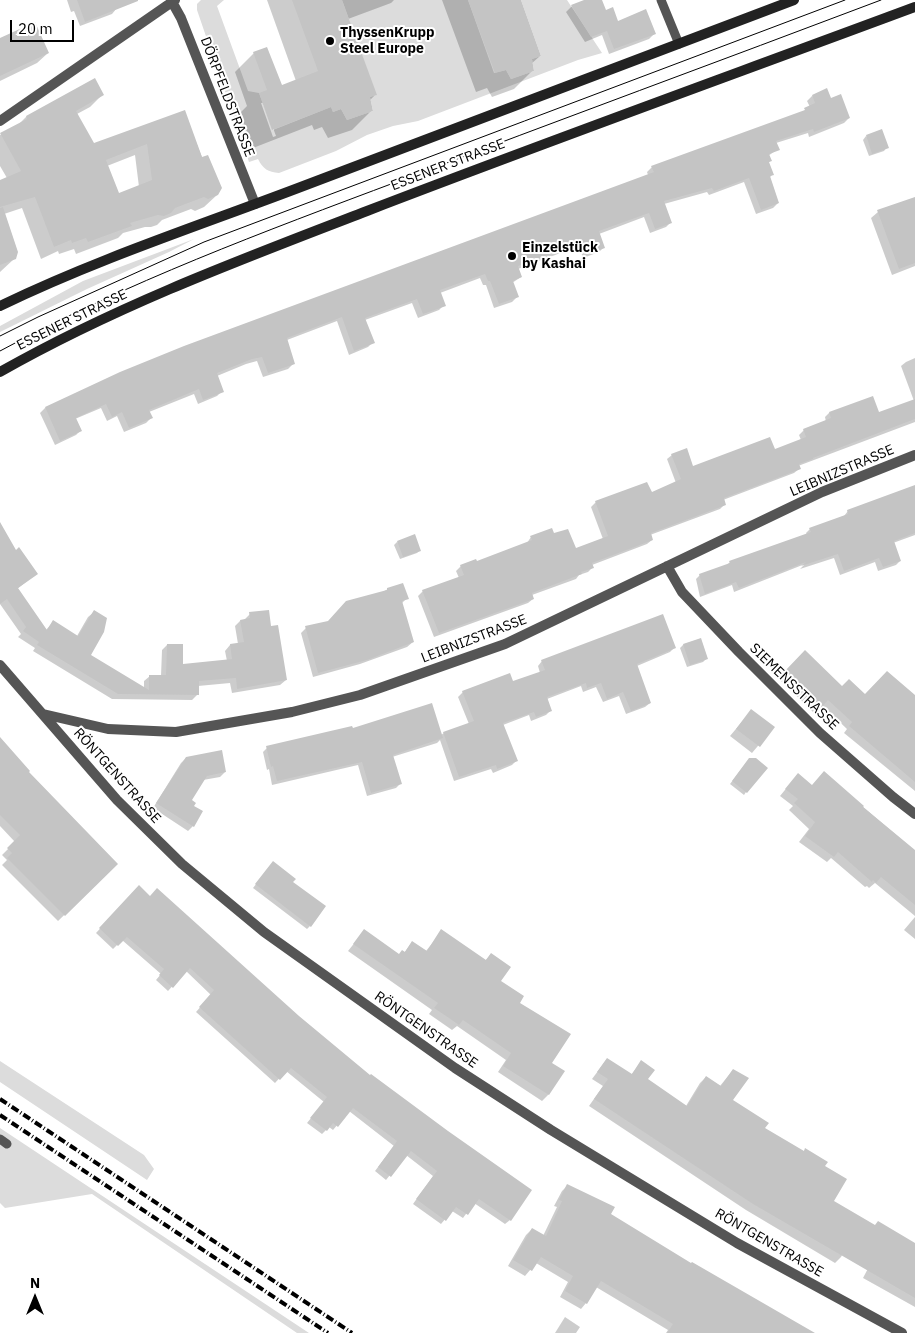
<!DOCTYPE html>
<html>
<head>
<meta charset="utf-8">
<style>
  body { margin:0 }
  #map { position:relative; width:915px; height:1333px; overflow:hidden; background:#fff; font-family:"IBM Plex Sans",sans-serif }
  canvas { display:block }
  .north { position:absolute; left:10px; top:1273px; width:50px; height:50px; -webkit-text-stroke:4px #fff; paint-order:stroke; rotate:0deg; font-size:14px; font-weight:700; line-height:20px; text-align:center; color:#000 }
  .north::after { content:''; display:block; margin:auto; width:18px; height:22px; background:#000; clip-path:polygon(50% 0,100% 100%,50% 72%,0 100%) }
  .scale { position:absolute; left:10px; top:20px; width:64px; height:22px; box-sizing:border-box; border:2px solid #000; border-top:0; padding-left:6px; font-size:15px; line-height:18px; white-space:nowrap; color:#000; -webkit-text-stroke:4px #fff; paint-order:stroke }
</style>
</head>
<body>
<div id="map">
<canvas width="915" height="1333"></canvas>
<div class="north">N</div>
<div class="scale">20 m</div>
</div>
<script>
const ctx = document.querySelector('canvas').getContext('2d');
ctx.lineJoin = 'round';
function fillPath(path, color) { ctx.fillStyle = color; ctx.fill(path, 'evenodd'); }
function stroke(path, color, width, dash) { ctx.strokeStyle = color; ctx.lineWidth = width; ctx.lineCap = dash ? 'butt' : 'round'; ctx.setLineDash(dash || []); ctx.stroke(path); }
function write(font, color, halo, rows, align = 'center') {
  ctx.font = font + ' "IBM Plex Sans",sans-serif'; ctx.lineWidth = 4; ctx.setLineDash([]); ctx.textBaseline = 'middle'; ctx.strokeStyle = halo; ctx.fillStyle = color; for (const [text, x, y, turn = 0] of rows) {
    ctx.save(); ctx.translate(x, y); ctx.rotate((+turn || 0) * Math.PI / 180); ctx.textAlign = isNaN(turn) ? turn : align; if (halo) ctx.strokeText(text, 0, 0); ctx.fillText(text, 0, 0); ctx.restore();
  }
}
fillPath(new Path2D(`
  M201 0H224L217 6 248 91 259 93 273 130 331 107 333 112 341 109 347 120 373 111 370 97 376 95 342 0H468L494 73 506 70 511 79 534 71 532 59 541 56 521 0H567L602 53 578 60 418 121 393 126 367 135 336 151 279 173C268 172 263 169 258 159L249 162 197 10V4Z
  M194 239 169 252 87 289 0 332V326L83 281Z
  M0 1061 144 1155 154 1169 147 1180 0 1082Z
  M0 1128 309 1333H297L92 1194 5 1208 0 1203Z`), '#dcdcdc');
fillPath(new Path2D(`
  M67 0H113L117 8 112 14 80 26 74 11 71 12Z
  M267 0H394L391 3 348 19 375 95 370 100 371 111 352 130 328 138 322 127 314 130 312 125 253 148 240 113 247 106 235 72 254 53 281 86 296 81ZM261 103H264L276 136 273 137Z
  M442 0H519L540 56 531 64 533 70 514 89 492 97 487 88 476 92Z
  M587 0H600L605 12 617 22 655 33 649 39 609 54 602 35 585 42 566 12 572 6Z
  M0 39 48 53 37 63 0 81Z
  M102 95 90 107 77 114 93 144 184 112 217 195 204 207 195 211 191 209 162 220 157 225 151 227H145L123 233 118 238 76 254 74 249 59 254 58 251 41 259 22 208 4 214 14 259 0 272V181L7 178 0 166V135L18 125 26 117ZM135 155 139 187 118 195 107 166Z
  M812 96 830 99 849 118 844 123 809 137 808 133 776 143 778 149 768 156 770 161 768 163 772 175 769 178 778 203 773 208 756 214 744 182 709 195 707 192 664 204 671 222 666 227 650 233 644 217 599 234 604 247 599 252 583 258 579 246 518 269 521 277 512 283 517 297 512 302 494 308 486 285H483L480 278 440 293 444 305 439 310 418 318 412 303 365 320 373 342 368 347 349 355 337 321 287 340 293 364 288 369 263 377 257 361 246 364 217 376 222 391 217 396 198 404 194 394 149 412 151 418 146 423 124 432 117 416 107 421 101 408 75 419 81 430 76 435 55 445 40 413 45 408 121 373 648 175 647 172 652 167 801 113 810 107 807 101Z
  M866 136 887 147 884 151 869 156 863 140Z
  M878 212 915 223V266L892 275 871 218Z
  M915 358V422L798 466 799 469 794 473 723 500 725 504 720 509 650 535 652 540 647 544 592 565 593 567 588 572 579 575 576 579 532 595 533 599 528 603 434 637 418 596 423 591 459 578 456 571 461 566 476 563 527 543 531 537 553 535 575 550 603 539 591 507 596 502 651 494 676 483 667 459 672 455 693 468 774 450 801 440 799 435 804 430 826 422 825 417 829 413 878 414 914 401 901 366 906 362Z
  M915 486V535L893 543 900 561 896 565 878 571 875 562 840 575 834 558 800 569 805 564 734 592 732 585 700 597 696 579 700 575 726 566 730 562 807 535 806 533 810 529 844 516 848 511Z
  M0 535 36 574 17 589 46 630 53 622 77 636 88 617 94 612 89 655 144 688V681L150 676H161L162 650 167 645 181 665 227 661 225 651 230 645 238 644 235 626 240 621 244 620 250 614 270 628 286 680 280 685 232 693 230 683 198 686V694L192 700 112 699 33 651 35 648 18 637 21 634 0 604Z
  M397 542 420 550 417 553 400 559 394 545Z
  M388 589 407 598 401 604 413 642 407 647 360 664 313 677 301 633 306 628 328 622Z
  M700 640 706 659 703 662 687 667 680 648 683 645Z
  M674 648 670 652 637 666 650 703 645 707 626 714 619 696 603 702 596 687 583 692 581 686 547 699 551 710 546 715 531 721 529 715 503 725 516 761 512 765 493 773 491 769 454 781 440 740 437 743 392 757 400 784 396 788 367 796 358 765 272 785 269 769 267 770 263 752 267 748 352 729 441 735 444 733 469 724 458 697 463 692 512 682 540 673 538 666 542 661Z
  M805 652 842 687 864 696 915 697V791L844 733 847 729 822 705 814 713 779 679Z
  M751 711 773 728 752 753 730 736Z
  M0 738 27 772 117 864 58 921 2 865 7 860 2 855 15 842 0 826Z
  M186 758 225 772 220 777 203 780 190 801 193 826 188 831 153 808 181 763Z
  M746 763V792L744 795 730 784Z
  M798 774 811 786 862 806 915 851V916L875 883 869 888 867 886 865 887 831 858 827 862 799 842 809 829 789 810 793 806 780 796Z
  M270 866 310 926 307 929 253 888Z
  M139 887 510 1220 505 1224 474 1203 463 1218 452 1211 441 1224 413 1204 433 1176 406 1155 386 1180 375 1171 394 1146 349 1111 333 1130 329 1127 322 1134 307 1123 324 1102 286 1071 275 1083 196 1012 211 995 186 971 168 991 156 980 161 974 122 940 113 949 96 933Z
  M915 917V939L904 930Z
  M364 931 399 955 404 953 412 942 426 951 442 931 485 961 491 954 499 981 518 1003 551 1064 563 1072 548 1095 542 1101 498 1072 506 1060 457 1026 452 1030 429 1014 432 1010 348 951Z
  M607 1059 631 1075 641 1062 647 1080 686 1106 700 1083 706 1077 720 1086 733 1070 732 1100 764 1129 803 1152 805 1150 824 1167 832 1202 863 1219 841 1257 835 1263 746 1210 589 1106 603 1086 592 1079Z
  M568 1185 609 1215 731 1333H666L668 1330 596 1287 586 1303 581 1309 560 1297 568 1282 536 1263 525 1276 508 1266 526 1235 532 1229 543 1236 557 1207 554 1206 562 1191Z
  M885 1236 915 1244V1307L863 1278Z
  M565 1317 580 1327 576 1333H555Z`), '#0003');
fillPath(new Path2D(`
  M77 0H138V1L85 22Z
  M292 0H342L377 95 370 97 373 111 347 120 341 109 333 112 331 107 272 130 259 93 267 90 253 52 267 47 282 85 318 71Z
  M468 0H521L541 56 532 59 534 71 511 79 506 70 495 73Z
  M584 0H602L606 10 613 7 618 21 646 9 656 34 614 49 607 31 591 37 571 5Z
  M35 22 49 53 0 76V38Z
  M95 78 104 95 76 111 94 143 185 110 202 157 208 155 222 188 218 195 208 199 204 197 175 208 171 213 164 216 158 215 130 223 132 226 88 242 86 238 72 243 71 240 54 247 35 197 0 207V180L21 171 0 133 27 119 26 116ZM147 144 152 180 119 193 106 160Z
  M827 88 831 98 841 94 850 118 814 132 813 129 776 141 780 150 769 154 772 161 769 162 774 175 770 176 779 203 761 210 749 178 714 191 712 188 664 201 672 223 655 229 649 213 599 231 605 248 588 254 584 242 518 266 522 277 513 281 519 297 499 304 490 281H488L485 274 440 290 446 306 423 314 417 299 365 318 375 343 354 351 342 317 287 338 295 364 268 373 262 357 252 359 217 373 224 392 203 400 199 389 149 410 153 418 129 428 122 412 112 417 106 404 76 418 82 431 60 441 45 407 120 372 184 346 654 172 651 166 805 110 804 108 815 103 812 95Z
  M882 129 889 148 872 154 866 135Z
  M915 197V263L899 269 877 210Z
  M3 207 18 252 16 259 0 265V208Z
  M873 396 879 412 915 399V419L813 458V459L799 464 801 469 724 498 726 505 651 533 653 540 592 563 594 568 581 572 582 574 532 593 534 599 439 633 422 590 464 575 460 565 476 559 477 561 532 540 530 536 552 528 554 533 568 529 576 548 608 536 595 501 647 482 652 492 681 479 671 454 687 448 693 466 770 437 775 449 806 437 803 429 831 418 829 412Z
  M915 485V533L894 541 901 561 883 567 879 558 844 571 838 554 801 566 806 562 739 588 736 582 705 594 699 574 730 563 729 561 811 532 809 528 848 514 847 510Z
  M0 522 16 550 19 547 38 574 18 588 47 630 53 620 78 636 94 610 107 618 104 632 91 655 149 690V675H166L167 644H183V664L232 659 230 644 244 642 240 620 250 618 249 612 269 610 271 626 278 625 287 680 237 689 236 678 199 681V695L118 694 37 645 39 642 23 631 26 627 7 599 0 604Z
  M415 534 421 551 403 557 397 541Z
  M403 583 409 599 402 601 414 642 367 660 318 673 305 626 328 621 346 601 387 590V588Z
  M663 614 676 648 637 664 651 703 631 711 623 692 607 699 601 683 587 688 586 683 547 697 552 711 536 717 534 712 503 723 518 761 497 769 496 765 459 777 443 732 474 721 462 691 510 673 513 681 545 670 541 660Z
  M701 638 708 659 690 665 683 644Z
  M805 650 842 686 849 679 865 694 887 671 915 695V782L849 726 852 722 828 700 821 708 784 672Z
  M432 703 443 738 393 755 402 784 371 793 362 762 277 781 273 766 271 767 266 746 352 726 353 728Z
  M751 709 775 727 760 747 736 729Z
  M0 737 30 771 29 772 118 864 65 916 7 858 12 853 7 848 20 835 0 815Z
  M222 750 226 772 207 776 192 800 196 803 194 806 203 811 194 827 156 803 186 757Z
  M749 758H756L768 768 747 793 732 781Z
  M824 771 864 806 863 807 915 850V905L881 877 876 883 873 880 872 882 838 852 834 857 805 836 815 822 794 803 798 799 785 789 798 773 812 785Z
  M273 861 296 879 293 882 326 906 311 927 255 884Z
  M139 885 150 896 157 888 299 1016 370 1075 371 1074 448 1131 532 1190 511 1221 479 1199 468 1215 456 1207 446 1221 416 1199 437 1171 411 1151 391 1177 378 1167 397 1141 353 1108 338 1127 333 1123 327 1131 310 1118 327 1097 291 1068 280 1080 199 1007 214 990 190 968 173 988 159 975 164 969 127 937 118 946 99 928Z
  M364 929 399 954 402 950 405 952 412 941 427 951 441 929 486 960 491 953 511 967 501 981 524 996 520 1003 571 1034 552 1063 565 1071 549 1095 503 1066 511 1053 463 1020 459 1025 449 1018 434 1008 438 1003 353 944Z
  M607 1058 632 1074 641 1060 655 1070 648 1079 687 1106 706 1076 721 1086 733 1069 749 1078 733 1100 769 1123 765 1128 804 1151 805 1148 828 1162 825 1166 847 1179 834 1201 875 1225 878 1221 915 1243V1298L753 1204 594 1099 608 1079 597 1072Z
  M567 1184 615 1207 611 1214 691 1263 692 1262 815 1333H667L673 1324 601 1281 587 1304 565 1291 573 1276 541 1257 532 1271 513 1260 532 1228 546 1236 562 1201 559 1200Z`), '#c4c4c4');
stroke(new Path2D(`
  M661 0 679 44
  M0 1139 7 1144`), '#555', 9);
stroke(new Path2D(`
  M171 0 181 18 255 204
  M0 121 175 0
  M667 566 682 592 739 652 820 733 893 797 915 814
  M0 665 117 800 182 864 264 932 455 1068 551 1130 737 1243 902 1333
  M43 714 108 729 176 732 292 712 360 695 505 644 822 492 915 455`), '#555', 10);
stroke(new Path2D(`
  M0 306C99 258 204 224 306 185 469 124 632 63 794 0
  M0 372C116 306 242 259 367 211 549 141 732 75 915 7`), '#222', 10);
stroke(new Path2D(`
  M0 336 38 317 204 242 845 0
  M0 351C128 282 263 232 399 181 559 120 720 61 881 0`), '#000', 1);
stroke(new Path2D(`
  M0 1099 352 1333
  M0 1115 328 1333`), '#000', 4, [8, 2.5, 1, 2.5]);
for (const [x, y, r, color] of [
  [330,41,5,"#000"],
  [512,256,5,"#000"]
]) { const dot = new Path2D(); dot.arc(x, y, r, 0, 2 * Math.PI); ctx.fillStyle = color; ctx.fill(dot); stroke(dot, '#fff', 2); }
write('bold 14px', '#000', '#fff', [
  ["ThyssenKrupp",340,33],
  ["Steel Europe",340,49],
  ["Einzelstück",522,248],
  ["by Kashai",522,264]
], 'left');
write('14px', '#000', '#fff', [
  ["DÖRPFELDSTRASSE",227,97,69],
  ["ESSENER STRASSE",448,165,-21],
  ["ESSENER STRASSE",72,320,-26],
  ["LEIBNIZSTRASSE",842,471,-23],
  ["LEIBNIZSTRASSE",474,639,-21],
  ["SIEMENSSTRASSE",794,687,44],
  ["RÖNTGENSTRASSE",117,776,48],
  ["RÖNTGENSTRASSE",426,1030,35],
  ["RÖNTGENSTRASSE",769,1243,30]
]);
</script>
</body>
</html>
